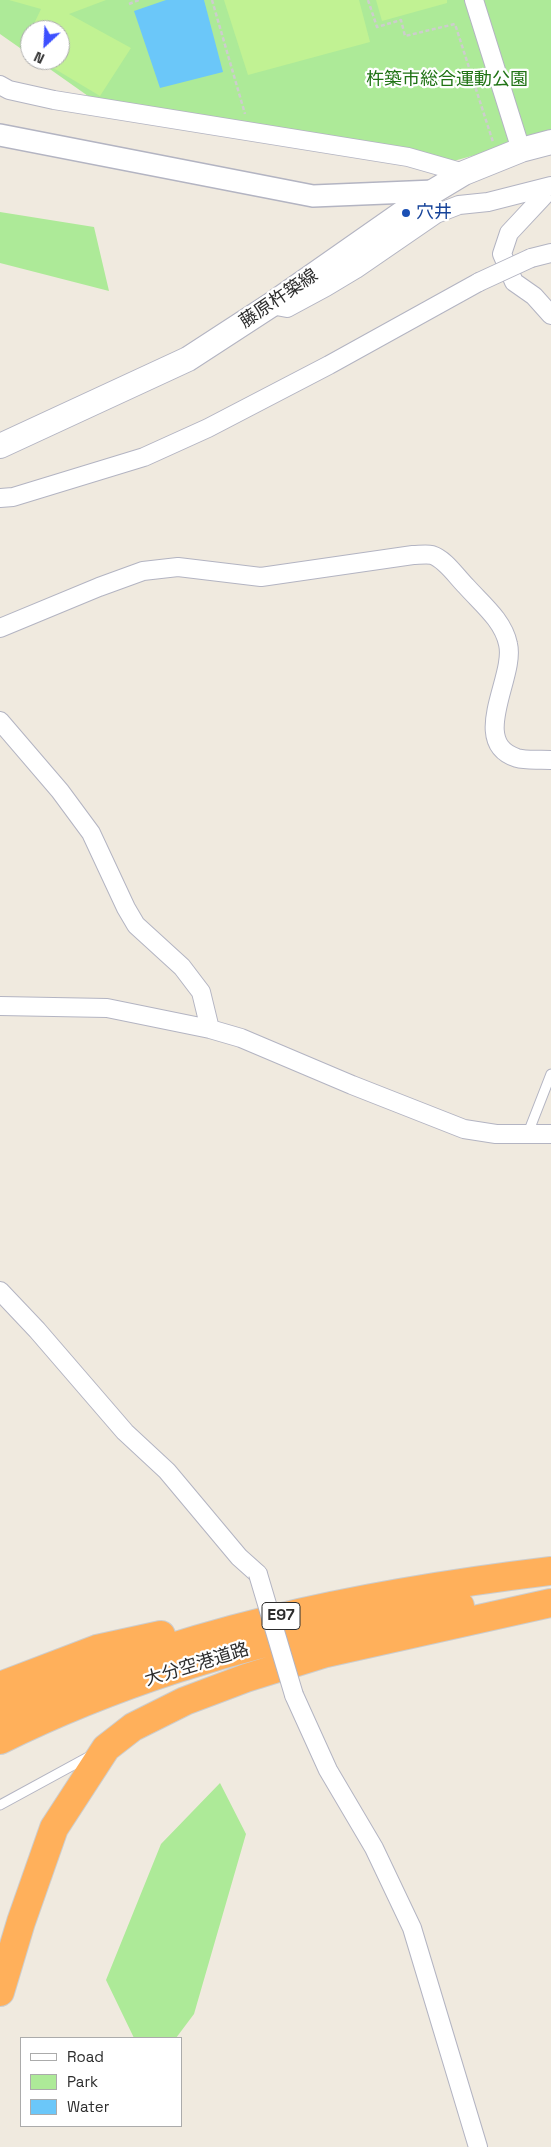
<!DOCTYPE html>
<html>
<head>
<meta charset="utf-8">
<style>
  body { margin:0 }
  #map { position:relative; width:551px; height:2147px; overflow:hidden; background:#f0eadf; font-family:"Space Grotesk",sans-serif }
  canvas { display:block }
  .legend { position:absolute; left:20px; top:2037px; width:162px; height:90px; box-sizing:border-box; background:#fff; border:1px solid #ababab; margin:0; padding:6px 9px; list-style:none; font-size:15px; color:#2d2d2d }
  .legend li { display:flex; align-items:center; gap:10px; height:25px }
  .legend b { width:25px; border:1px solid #ababab }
  .north { position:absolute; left:20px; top:20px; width:50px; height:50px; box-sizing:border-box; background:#fff; border:1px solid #ababab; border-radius:50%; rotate:205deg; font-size:14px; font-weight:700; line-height:20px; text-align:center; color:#2d2d2d }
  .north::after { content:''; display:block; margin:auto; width:18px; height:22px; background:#3d50ff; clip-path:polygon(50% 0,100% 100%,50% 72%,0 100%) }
</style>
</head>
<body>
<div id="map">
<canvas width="551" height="2147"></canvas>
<ul class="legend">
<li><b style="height:6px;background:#fff"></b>Road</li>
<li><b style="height:14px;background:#adea98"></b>Park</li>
<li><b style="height:14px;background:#6bc7f9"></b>Water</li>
</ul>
<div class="north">N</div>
</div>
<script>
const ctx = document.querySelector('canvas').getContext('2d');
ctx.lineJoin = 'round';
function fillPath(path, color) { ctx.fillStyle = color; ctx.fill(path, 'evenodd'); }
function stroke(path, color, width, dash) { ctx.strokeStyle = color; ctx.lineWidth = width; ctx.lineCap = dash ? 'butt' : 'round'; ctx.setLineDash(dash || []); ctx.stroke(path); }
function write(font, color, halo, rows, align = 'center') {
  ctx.font = font + ' "Space Grotesk","Noto Sans JP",sans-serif'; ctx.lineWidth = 4.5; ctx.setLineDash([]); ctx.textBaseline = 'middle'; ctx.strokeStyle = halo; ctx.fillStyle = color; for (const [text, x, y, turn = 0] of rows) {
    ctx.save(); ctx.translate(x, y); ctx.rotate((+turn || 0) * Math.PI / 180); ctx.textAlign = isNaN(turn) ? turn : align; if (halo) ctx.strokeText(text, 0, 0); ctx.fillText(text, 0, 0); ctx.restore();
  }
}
fillPath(new Path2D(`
  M0 0H551V134L450 162 98 103 37 60H60V30H30V55L0 34Z
  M0 212 94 227 109 291 0 263Z
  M220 1783 246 1834 194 2014 176 2038H134L106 1980 161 1844Z`), '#adea98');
fillPath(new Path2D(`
  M9 0H106L69 14 131 48 100 96 40 60H60V30H31L41 9Z
  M224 0H359L370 42 248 75Z
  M376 0H447V3L382 21Z`), '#c1f293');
fillPath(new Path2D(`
  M166 0H204L223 72 160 88 134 11Z`), '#6bc7f9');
const service = new Path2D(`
  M528 1133 551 1074
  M0 1805 90 1756`);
const minor = new Path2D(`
  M474 0 521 150
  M0 85 9 90 54 100 408 157 464 173
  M551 188 509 233 502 254 514 282 534 296 551 315
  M531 258 551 253
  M271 305 287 308 326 287 356 269 436 214 459 205 488 202 551 186
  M0 498 13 497 144 457 208 428 329 365 479 282
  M0 628 99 587 143 571 178 567 261 577 413 555C418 555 427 554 432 555 445 559 456 576 466 586 481 603 503 620 508 644 516 677 468 742 517 758 527 761 540 759 551 760
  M0 721 60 791 91 833 126 908 136 925 182 967 201 992 210 1029
  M0 1006 107 1008 210 1029 241 1038 352 1085 464 1129 496 1134H551
  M0 1291 37 1330 125 1432 167 1471 239 1557 258 1574
  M294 1695 328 1770 374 1848 412 1928 478 2147`);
const tertiary = new Path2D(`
  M0 135 313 196 434 191`);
const secondary = new Path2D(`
  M0 446 188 359 271 305 434 191 464 173 521 150 551 142`);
const motorway = new Path2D(`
  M0 1686 97 1649 161 1635
  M0 1714C175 1631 360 1594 551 1571
  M0 1740C111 1685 237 1645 359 1622 393 1616 427 1611 460 1606
  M0 1992 21 1922 54 1828 106 1748 133 1727 185 1701 246 1678 326 1653 551 1603`);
stroke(service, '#b3b4c2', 11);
stroke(minor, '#b3b4c2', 20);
stroke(tertiary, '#b3b4c2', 24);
stroke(secondary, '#b3b4c2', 26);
stroke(motorway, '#cdcdcd', 30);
stroke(new Path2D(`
  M212 0 245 114
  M368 0 377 27 401 20 405 36 455 24 493 142
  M129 4 139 0`), '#cdcdcd', 2.5, [4, 2.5]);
stroke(service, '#fff', 9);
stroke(minor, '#fff', 18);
stroke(tertiary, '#fff', 21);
stroke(secondary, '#fff', 24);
stroke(motorway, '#ffb05b', 28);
const minorBridge = new Path2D(`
  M479 282 531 258
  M258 1574 294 1695`);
stroke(minorBridge, '#b3b4c2', 20, []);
stroke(minorBridge, '#fff', 18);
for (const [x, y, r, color] of [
  [406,213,5,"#1a4fb4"]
]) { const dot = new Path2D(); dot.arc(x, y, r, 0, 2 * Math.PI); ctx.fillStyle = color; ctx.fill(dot); stroke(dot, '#fff', 2); }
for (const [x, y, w] of [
  [281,1616,38]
]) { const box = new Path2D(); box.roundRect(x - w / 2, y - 13.5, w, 27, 4); ctx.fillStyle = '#fff'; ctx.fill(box); stroke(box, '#2d2d2d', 1); }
write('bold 16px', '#2d2d2d', null, [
  ["E97",281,1616]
]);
write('18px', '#207315', '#fff', [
  ["杵築市総合運動公園",447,80]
]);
write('18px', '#164399', '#fff', [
  ["穴井",416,213]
], 'left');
write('18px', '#2d2d2d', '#fff', [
  ["藤原杵築線",279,299,-34],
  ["大分空港道路",197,1665,-17]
]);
</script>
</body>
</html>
